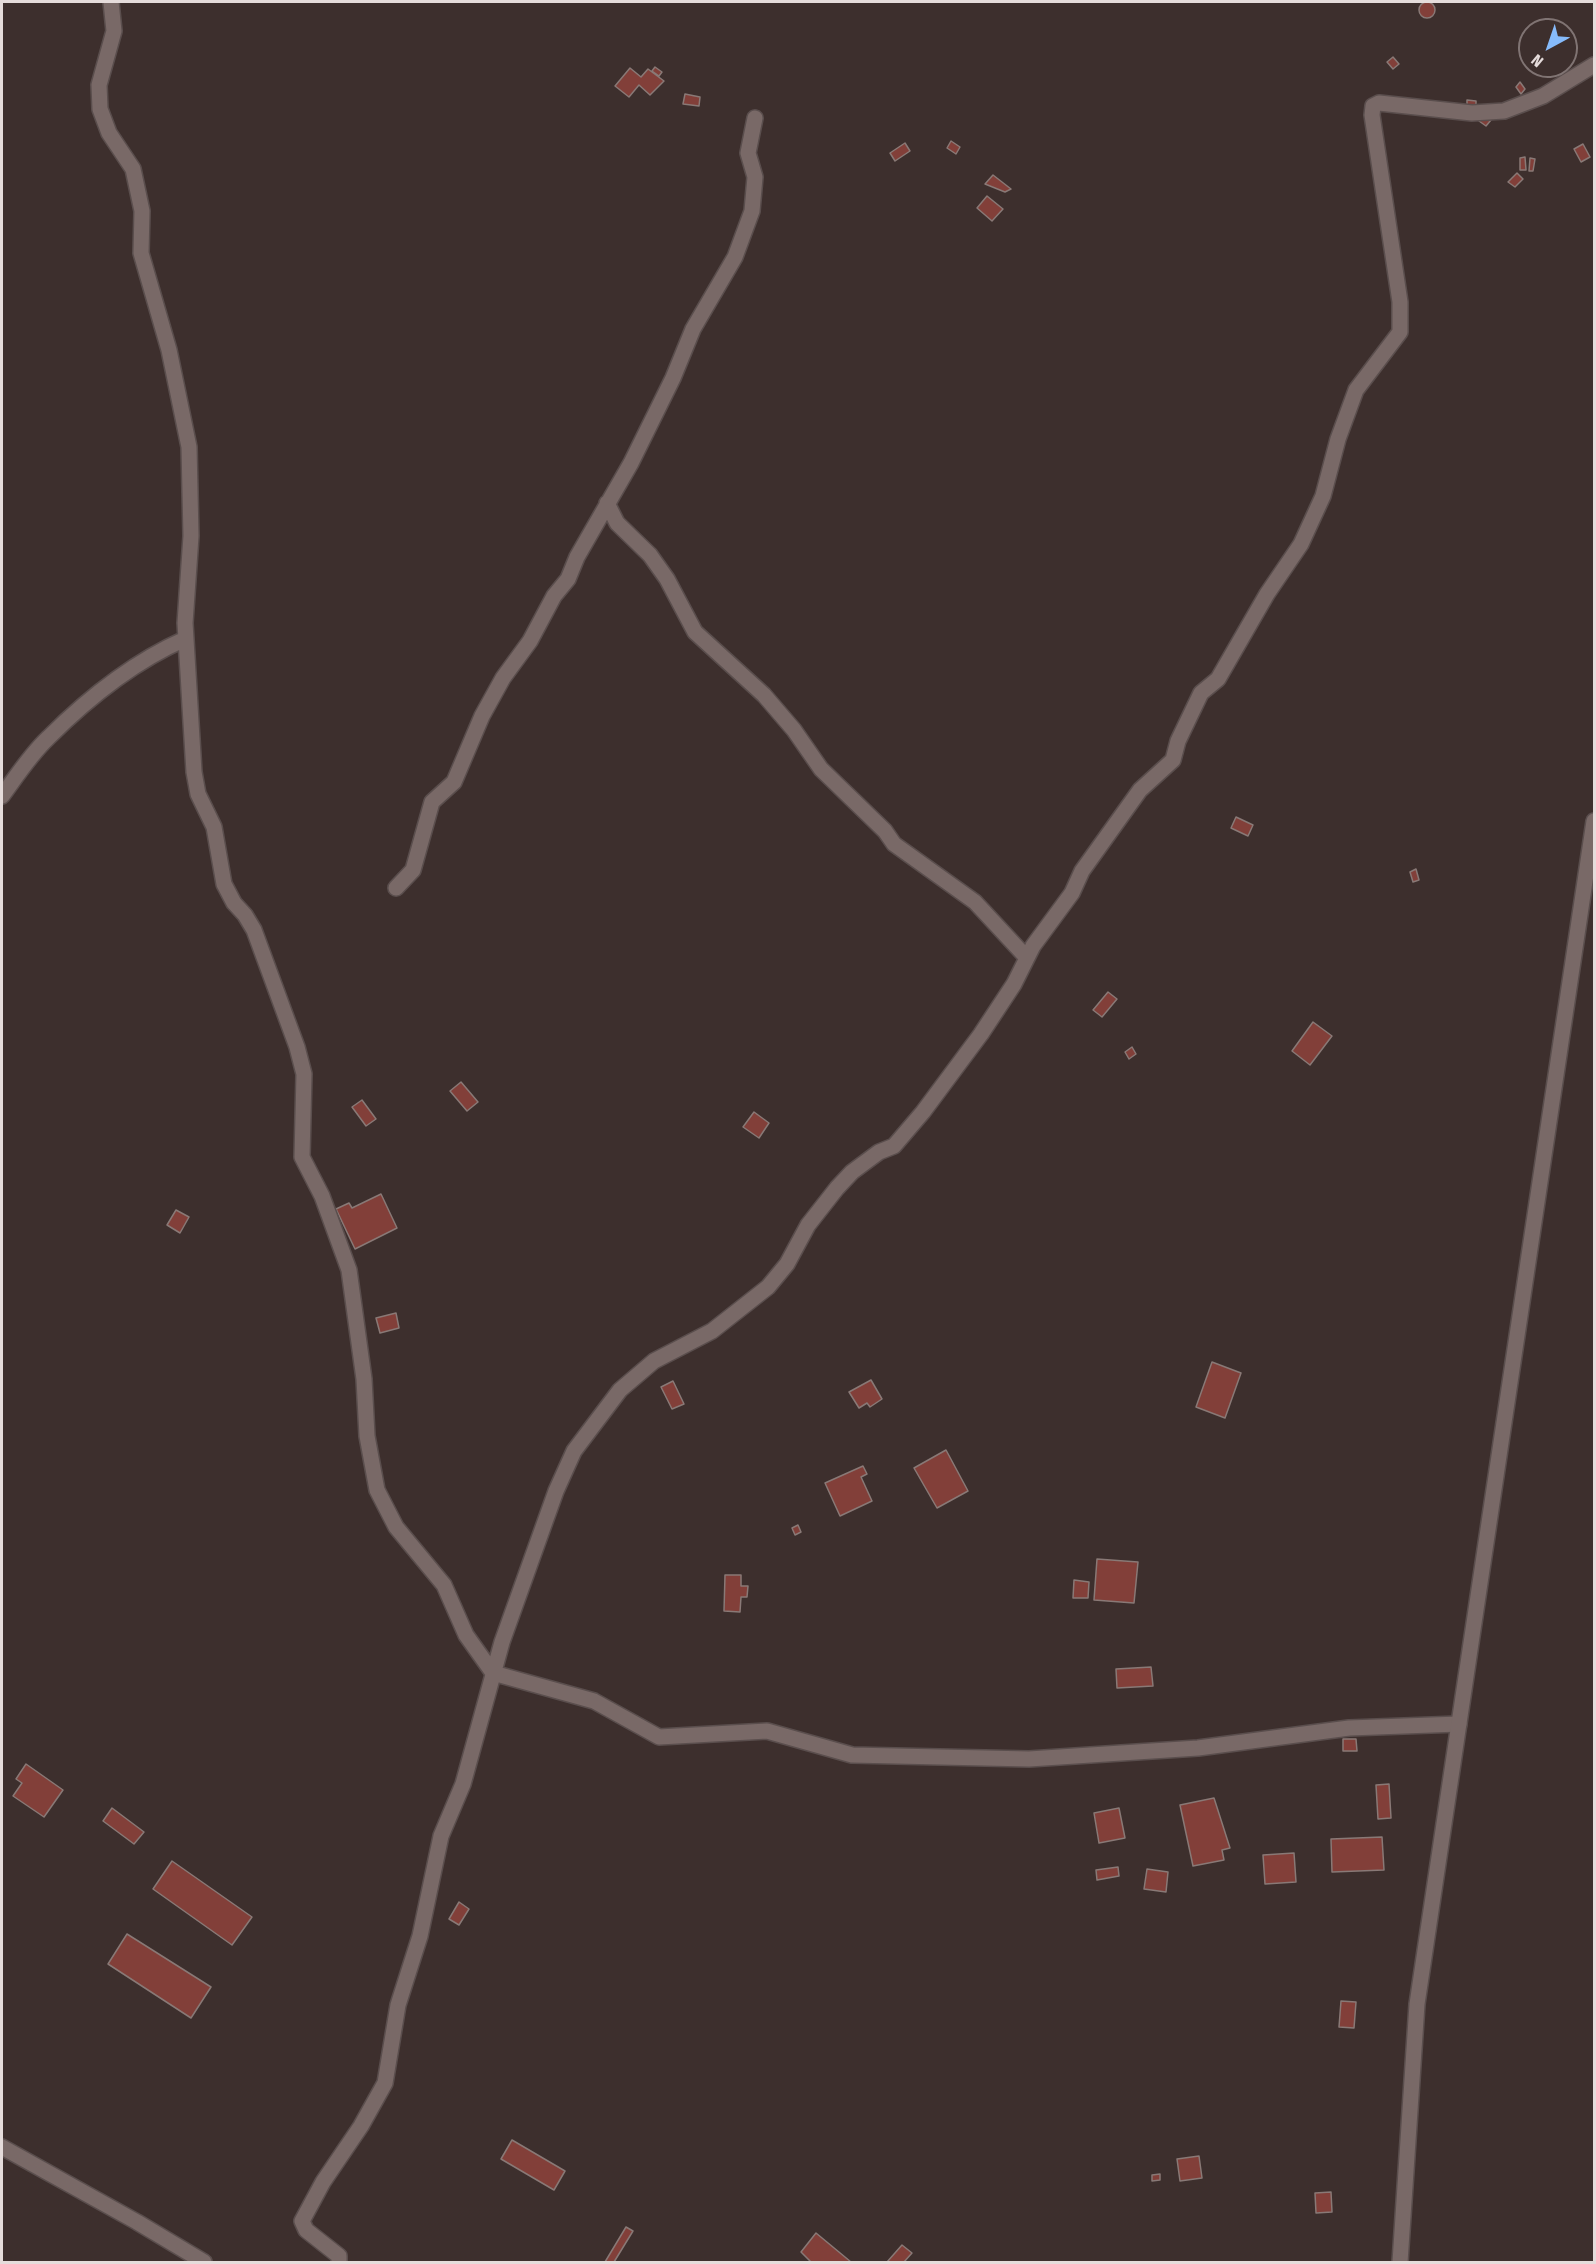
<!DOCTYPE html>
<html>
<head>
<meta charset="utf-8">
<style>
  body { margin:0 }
  #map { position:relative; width:1596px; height:2264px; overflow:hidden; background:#3d2f2d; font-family:"Fira Sans Condensed",sans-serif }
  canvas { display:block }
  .frame { position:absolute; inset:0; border:3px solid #e5dcdb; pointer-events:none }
  .north { position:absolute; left:1518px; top:18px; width:60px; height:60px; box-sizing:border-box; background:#3d2f2d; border:2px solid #807473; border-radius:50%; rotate:220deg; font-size:16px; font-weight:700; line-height:24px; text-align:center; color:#e5dcdb }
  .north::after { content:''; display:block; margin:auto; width:21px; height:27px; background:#86bbfb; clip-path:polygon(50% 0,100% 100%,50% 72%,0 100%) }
</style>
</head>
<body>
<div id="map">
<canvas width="1596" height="2264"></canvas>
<div class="frame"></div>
<div class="north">N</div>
</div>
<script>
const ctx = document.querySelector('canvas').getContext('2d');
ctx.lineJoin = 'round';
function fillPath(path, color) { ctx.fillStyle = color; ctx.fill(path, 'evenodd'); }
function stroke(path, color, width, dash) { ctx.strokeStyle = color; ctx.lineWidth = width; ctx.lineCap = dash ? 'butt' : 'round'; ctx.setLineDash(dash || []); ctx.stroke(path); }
const building = new Path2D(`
  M1419 10a8 8 0 1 1 16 0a8 8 0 1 1-16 0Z
  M1393 57 1399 64 1393 69 1387 62Z
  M655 67 662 72 659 76 652 71Z
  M630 68 641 77 648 69 664 81 650 95 639 85 629 97 615 86Z
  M1520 82 1525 89 1521 94 1516 87Z
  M685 94 700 97 699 106 683 104Z
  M1467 100 1476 101V107H1467Z
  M1484 114 1491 120 1486 126 1479 121Z
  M951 141 960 147 956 154 947 148Z
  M905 143 910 151 895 161 890 153Z
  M1583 144 1590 157 1581 162 1574 149Z
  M1525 157 1526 170H1520V158Z
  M1530 158 1535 159 1533 171H1529Z
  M1517 173 1523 179 1515 187 1508 182Z
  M993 175 1011 189 1005 192 985 184Z
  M987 196 1003 209 992 221 977 208Z
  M1236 817 1253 825 1248 836 1231 828Z
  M1416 869 1419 880 1413 882 1410 872Z
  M1108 992 1117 999 1102 1017 1093 1010Z
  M1313 1022 1332 1036 1310 1065 1292 1051Z
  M1132 1047 1136 1054 1129 1059 1125 1052Z
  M461 1082 478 1102 467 1111 450 1091Z
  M362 1100 376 1119 366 1126 352 1107Z
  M754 1112 769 1123 759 1138 743 1127Z
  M381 1194 397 1228 355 1249 336 1209 349 1203 352 1208Z
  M176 1210 189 1217 180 1233 167 1225Z
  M396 1313 399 1328 380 1333 376 1318Z
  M1212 1362 1241 1373 1225 1418 1196 1407Z
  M871 1380 882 1399 870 1407 867 1403 859 1408 849 1392Z
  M673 1381 684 1404 672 1409 661 1387Z
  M946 1450 968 1491 937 1508 914 1468Z
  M863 1466 867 1474 861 1477 872 1501 840 1516 825 1483Z
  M798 1525 801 1532 795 1535 792 1528Z
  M1097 1559 1138 1562 1134 1603 1094 1600Z
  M725 1575H741V1586H748L747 1597H741L740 1612 724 1611Z
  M1074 1580 1089 1582 1088 1598H1073Z
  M1151 1667 1153 1686 1117 1688 1116 1669Z
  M1343 1739H1356L1357 1751H1343Z
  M26 1764 63 1790 44 1817 13 1796 22 1783 16 1779Z
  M1389 1784 1391 1818 1378 1819 1376 1785Z
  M1214 1798 1230 1848 1222 1850 1224 1860 1193 1866 1180 1805Z
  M112 1808 144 1832 134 1844 103 1821Z
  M1119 1808 1125 1838 1099 1843 1094 1813Z
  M1382 1837 1384 1870 1332 1872 1331 1839Z
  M1294 1853 1296 1882 1265 1884 1263 1855Z
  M172 1861 252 1917 232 1945 153 1889Z
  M1118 1867 1119 1876 1097 1880 1096 1870Z
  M1147 1869 1168 1872 1166 1892 1144 1889Z
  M459 1902 469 1909 459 1925 449 1919Z
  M127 1934 211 1987 191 2018 108 1964Z
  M1341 2001 1356 2002 1354 2028 1339 2027Z
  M512 2140 565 2171 554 2190 501 2159Z
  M1199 2156 1202 2178 1180 2181 1177 2159Z
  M1160 2174V2180L1152 2181V2175Z
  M1331 2192 1332 2212 1316 2213 1315 2193Z
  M626 2227 633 2231 614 2262H605Z
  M816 2233 851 2262H811L801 2252Z
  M902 2245 912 2253 904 2262H887Z`);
fillPath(building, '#823f39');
stroke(building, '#897976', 1.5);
const minor = new Path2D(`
  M111 2 114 31 99 85 100 109 109 133 133 169 142 211 141 253 169 350 189 447 191 536 185 623 194 772 198 794 214 827 224 884 234 903 245 915 254 930 297 1047 304 1074 302 1157 322 1196 349 1270 364 1379 367 1436 377 1490 396 1527 444 1585 466 1635 493 1673 594 1701 659 1737 767 1731 852 1755 1029 1759 1198 1748 1349 1728 1459 1724
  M607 503 617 523 650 555 667 579 695 632 764 695 794 730 821 769 885 831 894 844 975 902 1027 958
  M2 796C16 777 30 755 48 738 88 698 133 662 185 639
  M396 888 413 870 432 802 454 782 482 716 503 678 530 641 554 596 568 579 577 557 631 463 673 378 693 329 735 257 752 211 755 177 748 153 755 118
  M2 2147 137 2222 204 2262
  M339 2262V2256L306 2230 302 2221 323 2182 361 2126 385 2083 398 2005 420 1936 441 1836 463 1784 502 1642 556 1491 574 1451 620 1390 654 1361 712 1331 768 1287 787 1264 808 1225 837 1188 852 1172 879 1152 894 1146 923 1112 981 1034 1014 984 1033 946 1072 893 1082 871 1140 790 1173 760 1178 741 1201 693 1218 679 1267 594 1301 544 1323 496 1338 439 1356 390 1400 332V302L1372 115 1373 106 1379 103 1472 113 1504 111 1543 96 1594 65`);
const tertiary = new Path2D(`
  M1400 2262 1417 2004 1594 821`);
stroke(minor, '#5a4e4d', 18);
stroke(tertiary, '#5a4e4d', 18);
stroke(minor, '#796967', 15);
stroke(tertiary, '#796967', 15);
</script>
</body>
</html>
